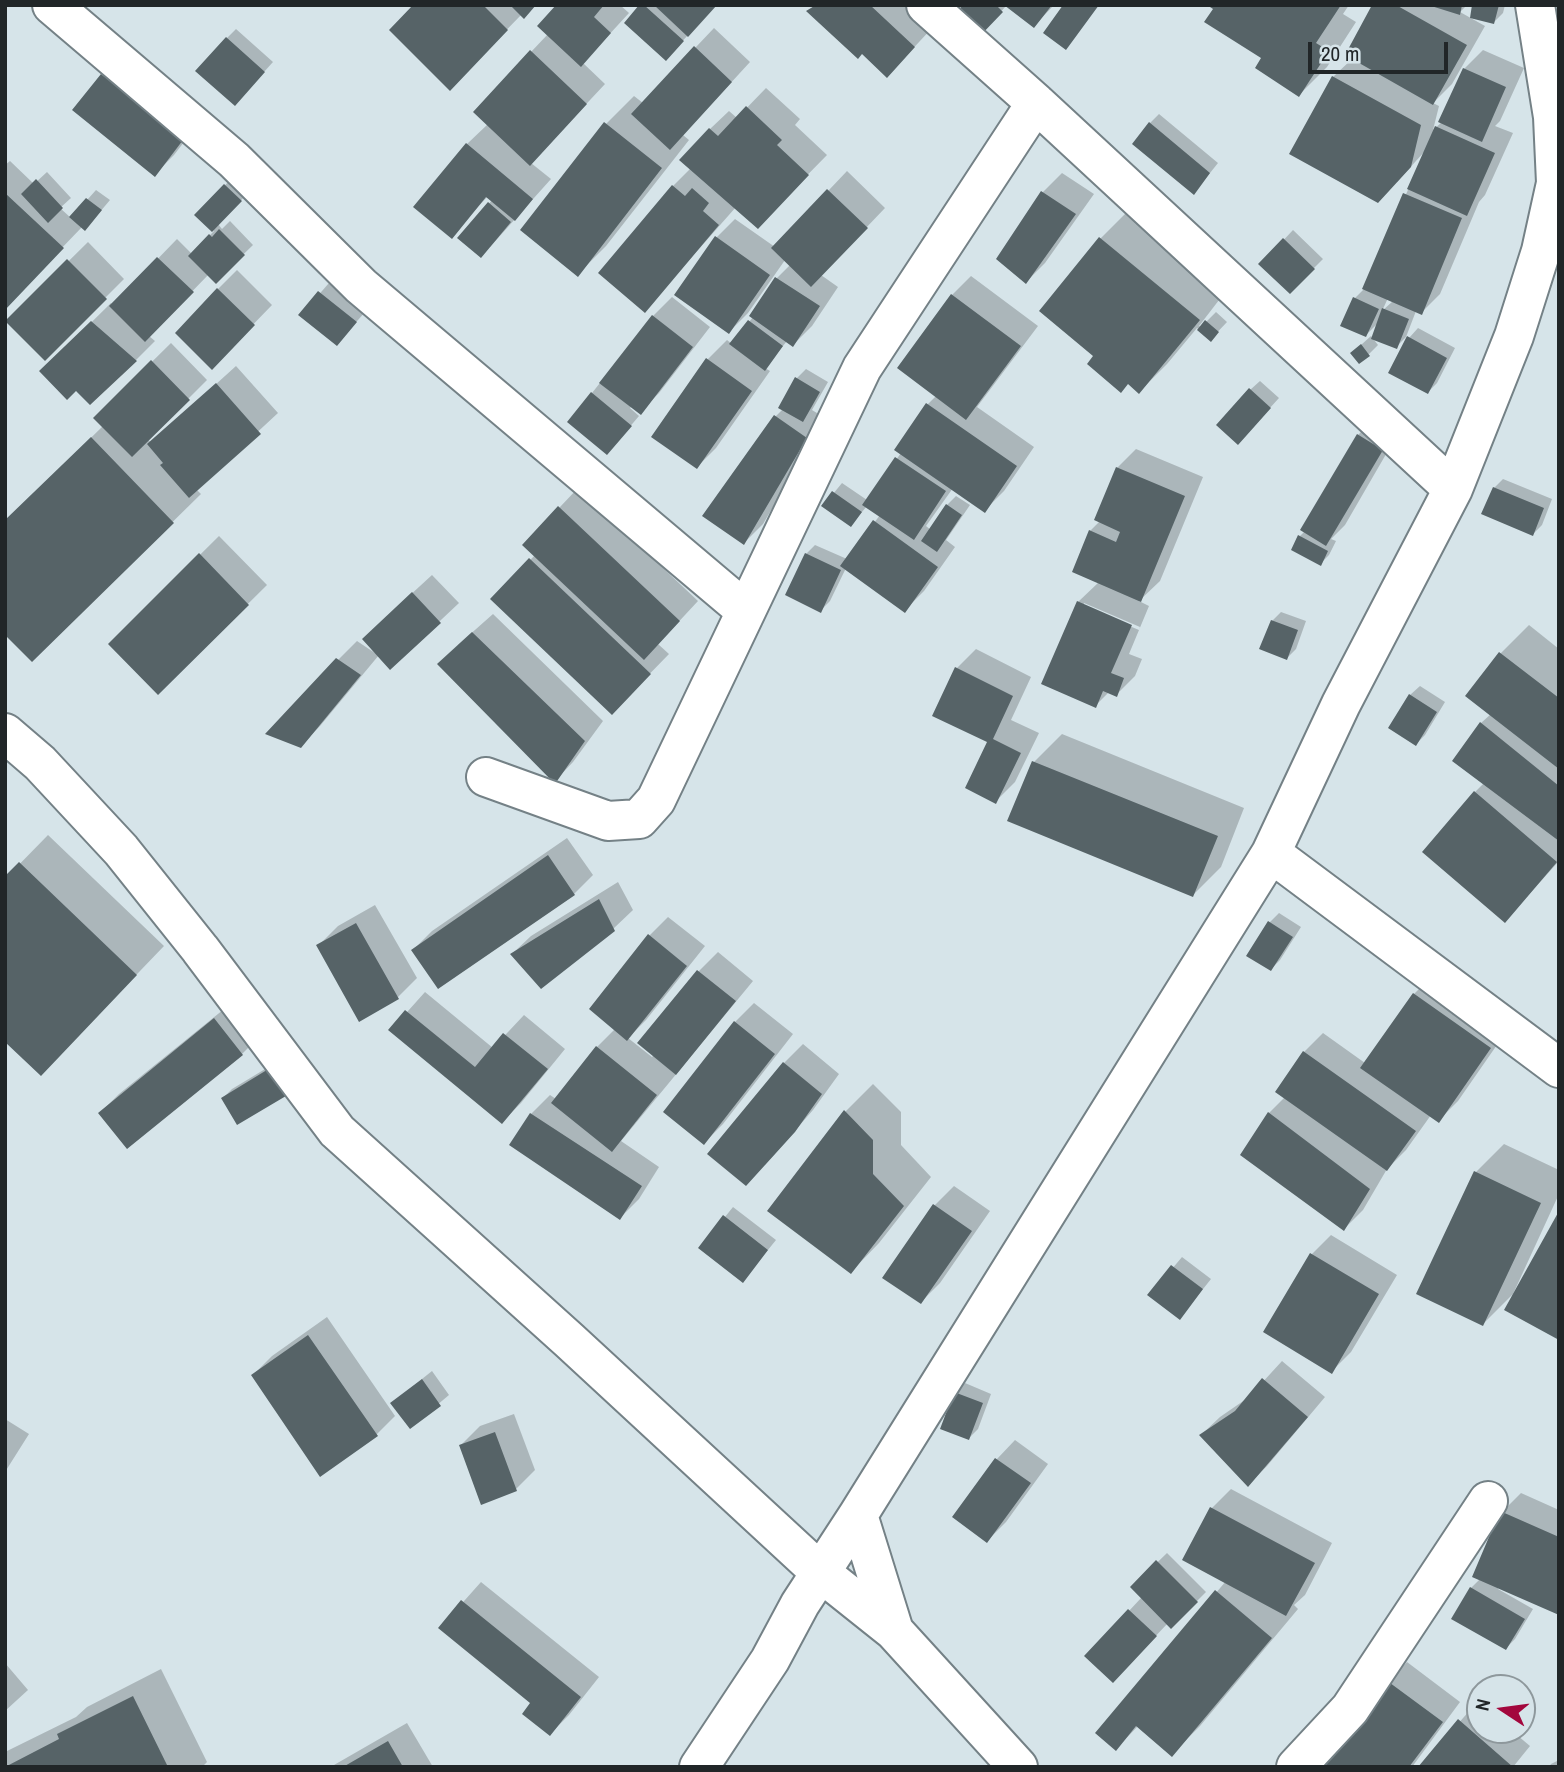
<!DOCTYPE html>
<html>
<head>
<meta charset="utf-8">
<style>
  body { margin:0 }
  #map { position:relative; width:1564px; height:1772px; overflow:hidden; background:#d6e4e9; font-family:"Archivo Narrow",sans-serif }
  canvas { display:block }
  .frame { position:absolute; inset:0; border:7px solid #212628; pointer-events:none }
  .north { position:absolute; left:1466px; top:1674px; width:70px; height:70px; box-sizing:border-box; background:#d6e4e9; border:2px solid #8e989c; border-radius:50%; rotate:283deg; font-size:19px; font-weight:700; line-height:28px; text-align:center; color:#212628 }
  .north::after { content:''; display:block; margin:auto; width:24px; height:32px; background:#a3073d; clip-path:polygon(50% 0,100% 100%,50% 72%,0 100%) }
  .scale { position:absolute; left:1308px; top:42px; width:140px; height:32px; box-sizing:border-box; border:4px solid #212628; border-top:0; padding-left:9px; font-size:21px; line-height:24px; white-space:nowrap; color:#212628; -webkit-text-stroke:5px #d6e4e9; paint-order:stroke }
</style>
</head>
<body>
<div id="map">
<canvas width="1564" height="1772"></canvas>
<div class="frame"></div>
<div class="north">N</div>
<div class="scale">20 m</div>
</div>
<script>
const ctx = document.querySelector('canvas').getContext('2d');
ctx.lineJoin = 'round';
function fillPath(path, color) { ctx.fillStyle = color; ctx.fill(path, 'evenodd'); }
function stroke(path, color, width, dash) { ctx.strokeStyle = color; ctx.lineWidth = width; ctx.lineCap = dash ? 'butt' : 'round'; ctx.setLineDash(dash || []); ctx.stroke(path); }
fillPath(new Path2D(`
  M416 5H535L522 14 450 88Z
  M559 5H620L629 13 583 63 605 84 531 163 551 179 490 247 460 238 492 200 488 196 451 236 467 144 488 124 531 52 548 34Z
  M642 5H716L675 49Z
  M815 5H909L933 27 906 56 863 52 809 11Z
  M966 5H1054L1034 26 1007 5 979 35Z
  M1211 5H1349L1343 14 1356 22 1327 67 1299 95Z
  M1374 5H1467L1460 12 1485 26 1452 84 1433 103 1439 106 1433 130 1442 122 1464 69 1483 50 1524 68 1500 121 1495 126 1513 133 1485 195 1479 202 1440 294 1421 313 1416 311 1406 337 1397 346 1379 322 1366 335 1355 298 1365 288 1425 151 1397 182 1333 77 1353 58ZM1388 298 1393 301 1382 311Z
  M1474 5H1505L1503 13 1494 22Z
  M714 28 750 62 683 135 689 140 606 246 578 274 606 124 634 96 643 103Z
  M236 29 273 62 244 94 227 38Z
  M122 56 201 120 174 155 155 174 75 110 103 75Z
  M766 88 800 119 795 125 827 155 776 207H736L645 310 673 186 691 168 710 129 729 111 737 118Z
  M1159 114 1218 163 1202 183 1150 123Z
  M10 161 34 184 47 172 71 198 60 208 71 218 96 190 110 200 94 219 83 226 5 307V165Z
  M847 171 885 208 821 275 838 287 812 326 793 345 787 341 765 368 770 371 716 448 697 467 654 437 708 359 727 340 732 344 753 317 752 316 777 278 790 265 785 260 748 313 729 332 716 238 735 219 775 247Z
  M1062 173 1094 194 1045 263 1026 282 998 259 1043 192Z
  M234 176 250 191 218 224 222 229 230 221 253 245 216 281 209 274 149 336 155 341 136 360 76 389 42 371 111 303 113 305 177 239 192 254 214 231 196 215Z
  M1128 211 1226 291 1199 326 1201 327 1216 312 1227 322 1210 340 1197 328 1167 364 1139 392 1096 355 1100 239Z
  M1293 230 1323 259 1290 292 1261 264Z
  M88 242 124 279 45 358 8 321Z
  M237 270 272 305 212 367 218 289Z
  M971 276 1038 326 977 407 1034 447 1004 491 985 510 953 488 926 526 931 530 947 505 956 496 970 505 946 540 955 547 924 591 905 610 846 568 830 601 821 610 806 554 815 545 847 559 880 515 867 506 851 525 824 505 842 483 867 500 901 453 928 404 937 395 952 295Z
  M329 283 365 312 337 344 301 315Z
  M672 297 710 327 659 393 640 412 632 406 630 408 639 416 616 443 592 393 653 316Z
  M1418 328 1455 348 1437 383 1428 392 1409 338Z
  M1371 336 1378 345 1369 354 1352 353Z
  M171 343 207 380 148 439 151 443 236 366 278 413 196 489 201 494 32 660 5 522 103 426 95 418Z
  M806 369 828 382 812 410 825 418 763 524 744 543 776 416 783 409 797 378Z
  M1260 381 1279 398 1247 433 1250 390Z
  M1377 416 1400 430 1345 525 1331 539 1336 541 1329 555 1320 564 1300 536 1305 531 1358 435Z
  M1136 449 1203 477 1160 581 1139 601 1149 606 1129 654 1142 659 1135 676 1116 695 1109 692 1095 706 1078 602 1099 582 1090 531 1100 521 1117 468ZM1084 603 1140 627 1139 630 1084 607Z
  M1503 479 1552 499 1542 525 1533 534 1494 488Z
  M578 488 698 601 658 644 669 654 631 693 493 599 535 555 524 545Z
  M219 536 267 585 158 693 110 644Z
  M432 575 459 603 390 668 379 655 320 726 301 746 338 660 357 641 375 653 383 620Z
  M1281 612 1306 621 1296 649 1287 658 1272 621Z
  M493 614 603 721 573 762 555 781 458 645Z
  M1529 625 1559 649V861L1505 921 1475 792 1484 783 1481 723 1491 714 1468 696 1501 653Z
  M976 649 1031 677 1011 720 1039 733 1015 782 996 801 989 742 957 668Z
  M1420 686 1445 702 1425 735 1416 744 1410 695Z
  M1062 734 1244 808 1221 867 1193 895 1034 762Z
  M48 835 164 946 68 1046 5 879Z
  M567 838 593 875 574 894 413 950 432 931Z
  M618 882 633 910 613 929 512 954 531 936Z
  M375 905 417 978 398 997 319 945 338 926Z
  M1279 913 1301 927 1280 960 1271 969 1249 956 1270 922Z
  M668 917 705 946 646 1020 628 1038 652 1057 654 1055 640 1043 699 971 718 952 753 981 621 1141 659 1167 639 1199 620 1218 531 1114 550 1095 556 1099 597 1047 615 1029 649 936Z
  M1433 975 1508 1029 1458 1101 1439 1120 1431 1115 1406 1150 1387 1169 1363 1210 1344 1229 1242 1155 1269 1113 1285 1097 1304 1052 1323 1033 1365 1063 1414 994Z
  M425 992 493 1048 524 1015 565 1049 521 1103 502 1122 391 1030Z
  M234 1001 261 1035 242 1054 100 1113 119 1094Z
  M754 1003 793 1034 723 1124 704 1143 735 1022Z
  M803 1044 839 1074 813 1110 765 1165 784 1063Z
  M285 1057 237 1122 223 1098 232 1089Z
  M873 1084 901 1112V1145L931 1177 879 1243 851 1272 845 1112Z
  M1504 1144 1559 1170V1194L1513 1294 1483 1324 1476 1172Z
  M954 1186 990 1211 940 1283 921 1302 885 1277 935 1205Z
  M733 1207 776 1240 743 1281 700 1248Z
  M1331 1235 1397 1275 1351 1352 1332 1371 1312 1254Z
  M1182 1257 1211 1279 1180 1318 1150 1295Z
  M327 1317 395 1416 376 1435 253 1375 272 1356Z
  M1282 1361 1325 1397 1267 1466 1248 1485 1201 1435 1220 1417 1249 1397Z
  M432 1371 449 1395 411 1427 392 1403Z
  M965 1383 991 1394 978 1429 969 1438 955 1393Z
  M514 1414 535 1470 516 1489 461 1445 480 1426Z
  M5 1419 29 1434 5 1472Z
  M1015 1440 1048 1464 1006 1522 987 1541 954 1517 997 1459Z
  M1231 1489 1332 1543 1305 1595 1294 1605 1298 1609 1200 1726 1172 1754 1138 1726 1116 1749 1098 1733 1226 1581 1184 1559 1212 1508Z
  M1521 1493 1559 1510V1613L1499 1587 1498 1589 1533 1609 1515 1639 1506 1648 1471 1588 1480 1579 1502 1512Z
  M1167 1553 1206 1592 1171 1627 1168 1623 1132 1661 1087 1656 1142 1597 1132 1587Z
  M481 1582 599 1677 569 1715 550 1734 533 1702 440 1628Z
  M1407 1662 1460 1702 1412 1767H1323L1388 1681Z
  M5 1663 28 1690 5 1711Z
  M161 1669 207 1762 202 1767H5V1752L76 1717 87 1707Z
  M1478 1701 1480 1703V1730H1511L1530 1746 1513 1767H1420Z
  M407 1723 433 1767H333L334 1765Z
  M1559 1760V1767H1549L1551 1764Z`), '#0003');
fillPath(new Path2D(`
  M413 5H483L508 30 450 91 389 30Z
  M510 5H536L524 19Z
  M556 5H604L594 17 611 33 581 67 537 26Z
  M639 5H644L684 41 666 61 624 23Z
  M654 5H717L688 37Z
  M816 5H870L915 47 887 78 862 54 858 59 806 11Z
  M963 5H996L1003 12 979 37 955 14Z
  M1004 5H1052L1034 28Z
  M1063 5H1099L1066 50 1043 33Z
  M1207 5H1341L1316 43 1329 51 1299 97 1255 68 1261 58 1204 22 1213 9Z
  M1372 5H1396L1467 45 1433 105 1345 55Z
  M1428 5H1462L1460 15Z
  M1472 5H1499L1494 24 1470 18Z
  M226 37 265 72 235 106 195 71Z
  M694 46 732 82 670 150 631 114Z
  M530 50 587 104 530 166 473 112Z
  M1463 68 1506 87 1482 142 1438 122Z
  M101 74 183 140 155 177 72 110Z
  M1332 76 1421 125 1411 167 1378 203 1289 154Z
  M746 106 782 140 777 145 809 175 758 229 679 160 709 128 718 136Z
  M604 122 662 168 578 277 520 230Z
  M1149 122 1210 173 1194 195 1132 144Z
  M1435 126 1495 153 1467 216 1407 189Z
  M466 143 533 199 515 221 486 197 452 239 413 207Z
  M36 179 63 208 48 223 21 194Z
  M224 184 242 201 212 232 194 215Z
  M672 185 685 196 692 188 709 203 703 211 719 225 645 313 598 273Z
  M827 189 868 228 811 287 771 248Z
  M1041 191 1076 214 1026 284 996 259Z
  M5 193 64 248 5 310Z
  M1403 193 1462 218 1422 315 1362 289Z
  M86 198 102 210 85 231 69 217Z
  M488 202 511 222 481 258 457 238Z
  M219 229 245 255 216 284 188 256 209 234 212 237Z
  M715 236 770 275 729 334 674 295Z
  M1099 237 1200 320 1139 394 1128 384 1121 393 1087 364 1093 356 1039 311Z
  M1283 238 1315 269 1290 294 1258 264Z
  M157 257 194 292 145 342 109 306Z
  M67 259 107 299 45 361 5 321Z
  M775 277 820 306 793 347 749 316Z
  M217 288 255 325 212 370 175 333Z
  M318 291 357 322 337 346 298 315Z
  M951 294 1021 346 966 420 897 368Z
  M1353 297 1379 309 1366 337 1340 326Z
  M1382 308 1409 319 1397 349 1371 339Z
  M652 315 693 347 641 415 599 383Z
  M748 320 783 346 765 371 729 344Z
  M1205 320 1219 332 1211 342 1197 330Z
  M91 321 137 361 90 405 76 391 67 400 39 371Z
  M1407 336 1447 358 1428 394 1388 373Z
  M1361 344 1370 356 1359 364 1350 353Z
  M706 358 752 391 697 469 651 437Z
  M151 360 190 400 132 457 93 418Z
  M795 377 820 392 803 422 778 408Z
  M216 383 261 434 189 498 160 465 163 463 147 444Z
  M1249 388 1271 408 1238 445 1216 425Z
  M591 392 632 426 607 455 567 422Z
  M926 403 1017 466 985 513 894 450Z
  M774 415 807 438 744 545 702 516Z
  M1357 434 1383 450 1326 546 1300 530Z
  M91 437 174 523 32 662 5 635V520Z
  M895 457 946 491 914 540 862 505Z
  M1116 467 1185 496 1141 602 1072 572 1089 530 1116 542 1120 532 1094 520Z
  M1493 487 1544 508 1533 536 1481 514Z
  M832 491 862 512 851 527 821 506Z
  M946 504 962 515 937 552 921 541Z
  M558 506 680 621 644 660 522 545Z
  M873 520 938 567 905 613 840 566Z
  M1298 535 1328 551 1321 566 1291 550Z
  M199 553 249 605 158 695 108 644Z
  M805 553 841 570 821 613 785 595Z
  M529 558 651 674 612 715 490 599Z
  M412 592 441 623 390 670 362 639Z
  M1077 601 1132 625 1111 673 1124 678 1117 697 1103 691 1096 708 1041 684Z
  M1271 620 1298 630 1287 660 1259 649Z
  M472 632 585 741 555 784 437 664Z
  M1499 652 1559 698V769L1465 696Z
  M336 658 361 675 301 748 265 734Z
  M955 667 1013 696 993 739 1021 753 996 804 965 788 987 742 932 716Z
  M1409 694 1437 712 1416 746 1388 728Z
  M1480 722 1559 786V841L1452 761Z
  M1032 761 1218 836 1193 897 1007 821Z
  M1474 791 1557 862 1505 923 1422 852Z
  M548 855 575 895 438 989 411 950Z
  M19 862 137 975 41 1076 5 1042V876Z
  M599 899 615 931 541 989 510 954Z
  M1268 921 1293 937 1271 971 1246 956Z
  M356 923 399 999 359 1022 316 945Z
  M648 934 687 966 627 1041 589 1009Z
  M697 970 736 1001 676 1075 637 1043Z
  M1413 993 1491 1048 1439 1123 1360 1068Z
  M405 1010 475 1067 503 1033 548 1069 502 1124 388 1030Z
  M214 1018 243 1055 127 1149 98 1113Z
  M734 1021 775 1054 704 1145 663 1112Z
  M596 1046 657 1095 612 1152 551 1103Z
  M1303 1051 1416 1131 1387 1171 1275 1092Z
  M783 1062 822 1094 795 1132 746 1186 707 1154Z
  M275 1065 291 1093 237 1125 221 1098Z
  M844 1110 873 1140V1174L904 1206 851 1274 767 1211Z
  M1268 1112 1370 1189 1344 1231 1240 1155Z
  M530 1113 642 1186 620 1220 509 1145Z
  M1474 1171 1541 1203 1483 1326 1416 1294Z
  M933 1204 972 1231 921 1304 882 1278Z
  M1559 1211V1340L1504 1310Z
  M723 1215 768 1250 743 1283 698 1248Z
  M1310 1253 1379 1294 1332 1374 1263 1332Z
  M1171 1265 1203 1289 1180 1320 1147 1295Z
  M308 1335 378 1436 320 1477 251 1375Z
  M1262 1378 1308 1417 1248 1487 1199 1435 1235 1411Z
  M422 1379 441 1406 410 1429 390 1403Z
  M954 1392 983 1403 969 1440 940 1429Z
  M495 1432 517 1491 481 1505 459 1445Z
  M995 1458 1031 1483 987 1543 952 1517Z
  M1210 1507 1315 1563 1286 1616 1182 1560Z
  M1500 1511 1559 1537V1615L1472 1577Z
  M1156 1560 1198 1602 1171 1629 1130 1587Z
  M1470 1587 1525 1619 1506 1650 1451 1619Z
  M1215 1590 1272 1638 1172 1757 1136 1726 1116 1751 1095 1733Z
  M461 1600 581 1697 550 1736 522 1714 530 1703 438 1628Z
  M1128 1609 1157 1636 1113 1683 1084 1656Z
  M1386 1680 1443 1722 1409 1767H1320Z
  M133 1696 168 1767H5L59 1739 57 1734Z
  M1458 1719 1513 1767H1418Z
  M388 1741 403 1767H343Z`), '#566367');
const minor = new Path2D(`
  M52 5 234 160 361 286 746 611
  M926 5 1036 103 1453 489
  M5 733 40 763 121 850 200 949 337 1131 570 1341 820 1572 894 1631 1018 1767
  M486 777 608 821 639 819 656 800 862 368 1036 103
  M1271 853 1559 1068
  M858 1515 894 1631
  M699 1767 770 1660 800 1604 858 1515 1271 853 1341 704 1453 489 1514 336 1541 251 1556 183 1553 117 1535 5
  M1296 1767 1350 1709 1488 1501`);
stroke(minor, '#748186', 42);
stroke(minor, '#fff', 38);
</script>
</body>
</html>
